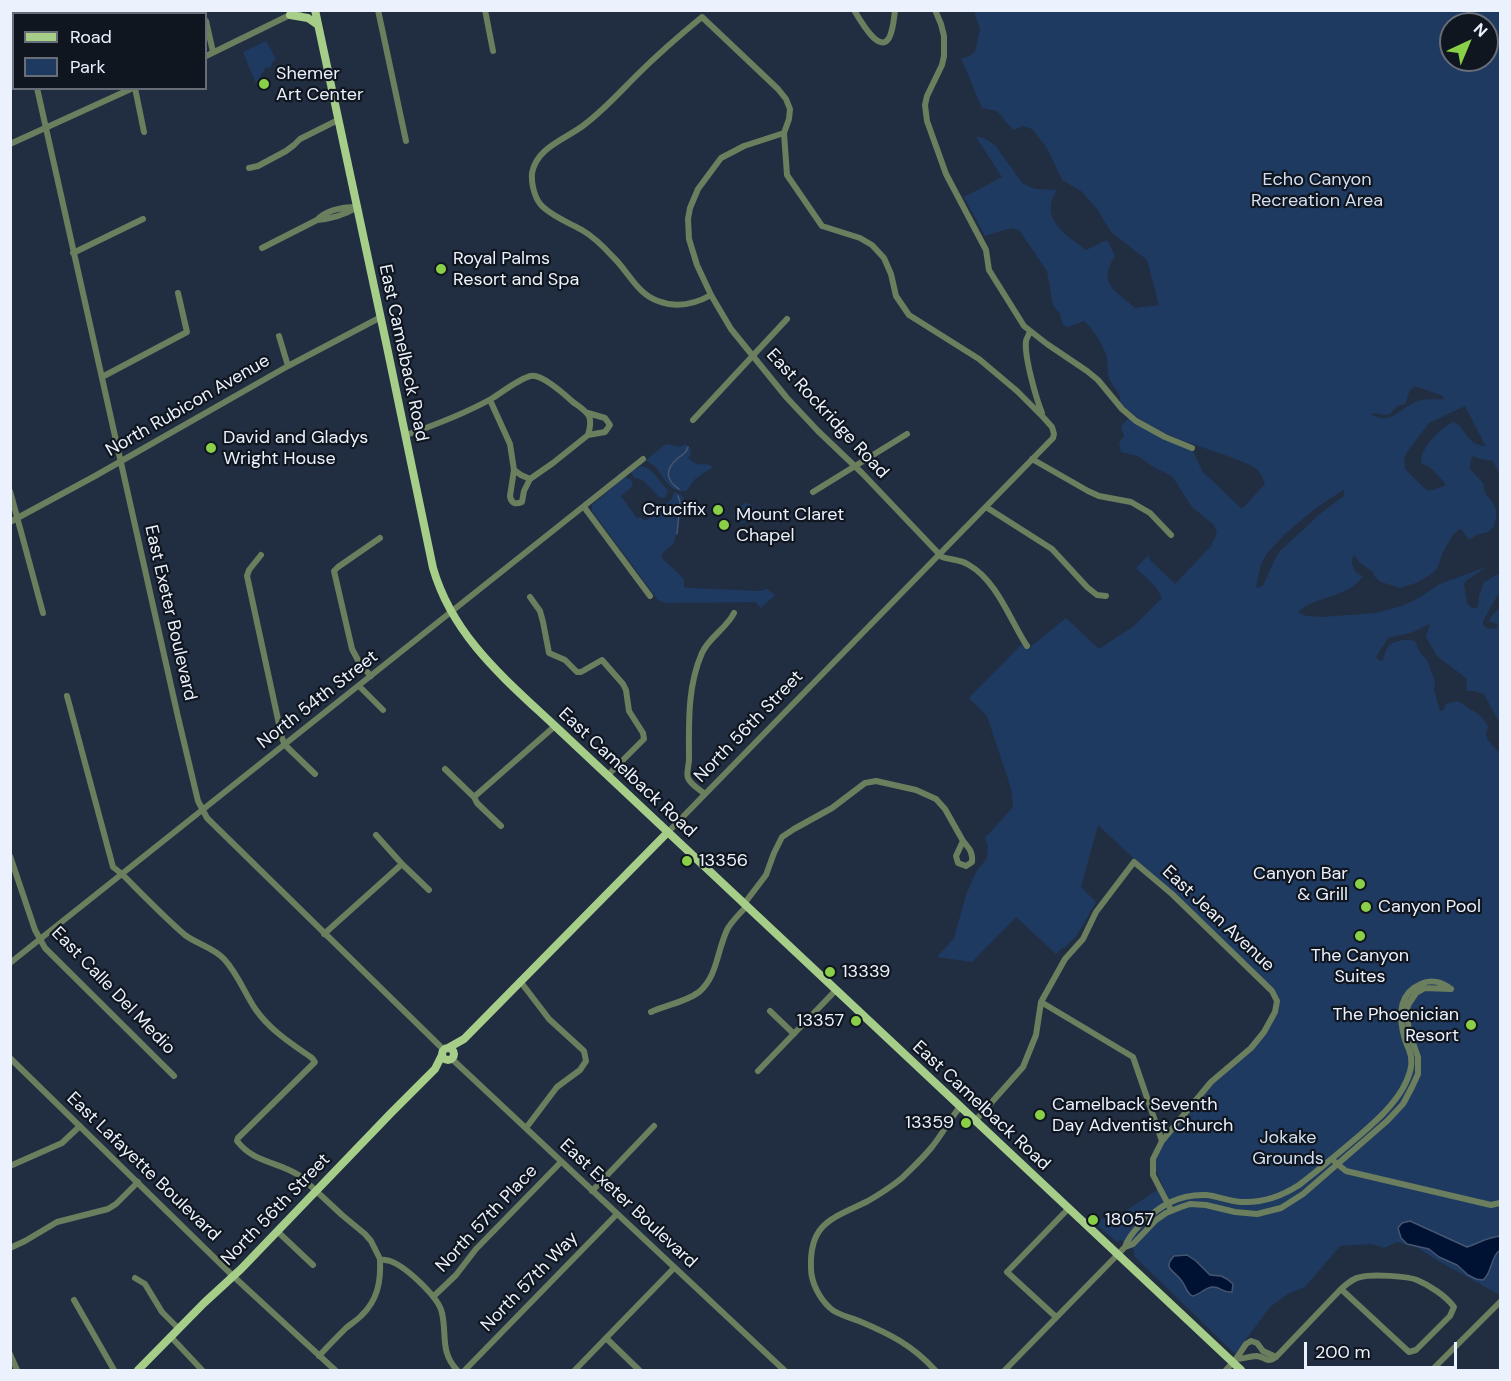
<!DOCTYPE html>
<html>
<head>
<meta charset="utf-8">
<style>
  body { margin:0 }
  #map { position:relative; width:1511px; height:1381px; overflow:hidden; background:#212e41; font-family:"DM Sans",sans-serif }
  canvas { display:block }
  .frame { position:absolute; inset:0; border:12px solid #ebf2fd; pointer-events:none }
  .legend { position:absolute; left:12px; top:12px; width:195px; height:78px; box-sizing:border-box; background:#10161f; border:2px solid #686e78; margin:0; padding:8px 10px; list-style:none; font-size:18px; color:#ebf2fd }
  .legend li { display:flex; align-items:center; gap:12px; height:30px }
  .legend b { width:30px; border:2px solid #686e78 }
  .north { position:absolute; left:1439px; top:12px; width:60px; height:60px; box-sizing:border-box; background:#10161f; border:2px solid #686e78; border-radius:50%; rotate:44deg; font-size:16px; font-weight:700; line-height:24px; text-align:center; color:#ebf2fd }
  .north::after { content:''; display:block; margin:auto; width:21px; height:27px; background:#89cf48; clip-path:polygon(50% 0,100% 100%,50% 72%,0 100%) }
  .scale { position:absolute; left:1304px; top:1342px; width:153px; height:27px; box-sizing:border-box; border:3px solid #ebf2fd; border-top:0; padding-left:8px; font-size:18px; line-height:21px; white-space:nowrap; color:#ebf2fd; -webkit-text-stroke:4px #10161f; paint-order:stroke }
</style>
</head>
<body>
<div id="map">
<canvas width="1511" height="1381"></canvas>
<div class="frame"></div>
<ul class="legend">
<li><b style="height:8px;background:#a7ce89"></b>Road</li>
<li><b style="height:16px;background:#1f3a61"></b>Park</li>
</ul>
<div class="north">N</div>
<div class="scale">200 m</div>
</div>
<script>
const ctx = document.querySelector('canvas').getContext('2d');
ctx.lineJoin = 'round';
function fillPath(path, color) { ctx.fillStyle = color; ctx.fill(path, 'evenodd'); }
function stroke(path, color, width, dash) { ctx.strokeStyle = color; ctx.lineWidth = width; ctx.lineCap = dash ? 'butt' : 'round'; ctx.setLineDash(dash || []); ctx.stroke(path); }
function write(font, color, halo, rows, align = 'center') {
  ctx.font = font + ' "DM Sans",sans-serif'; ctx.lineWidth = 4.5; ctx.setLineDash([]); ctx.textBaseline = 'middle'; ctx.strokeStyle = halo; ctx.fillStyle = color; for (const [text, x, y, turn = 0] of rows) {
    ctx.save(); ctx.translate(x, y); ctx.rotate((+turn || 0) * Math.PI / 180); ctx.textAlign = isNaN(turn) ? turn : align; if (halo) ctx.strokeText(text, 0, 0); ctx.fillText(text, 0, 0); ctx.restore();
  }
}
fillPath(new Path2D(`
  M972 11H1500V475L1493 461 1480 459 1474 456 1471 458 1470 469 1483 483 1485 493 1491 500 1496 509V518L1494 526 1488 532 1476 535 1471 539H1468L1461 529H1459L1453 535 1443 552 1437 569 1430 575 1416 583 1400 588 1381 582 1375 577 1373 572 1360 563 1355 556H1353C1350 565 1354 573 1363 576 1348 598 1318 595 1299 611V613L1307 616 1322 617 1375 613 1402 606 1419 598 1440 584 1486 567 1467 580 1464 584 1467 603 1472 608H1476L1478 607 1479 596 1484 582 1500 573V593L1497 596 1483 621V625C1486 629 1494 631 1498 626L1497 624 1489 621 1493 614 1500 607V724L1484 694 1474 691H1468L1466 689 1467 683 1466 678 1437 656 1426 637 1430 624C1423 626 1417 631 1410 633 1403 635 1395 636 1388 638L1376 657 1380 661 1383 660C1384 656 1386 649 1389 646 1394 640 1409 639 1415 641L1421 654 1427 660 1435 682 1434 690 1440 711 1444 710 1446 704 1458 701 1481 716 1488 726C1488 729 1486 732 1486 735 1487 741 1496 749 1500 753V1295L1440 1262 1418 1248 1397 1242 1384 1248 1372 1244 1340 1246 1305 1287 1288 1294 1270 1307 1235 1354 1134 1256V1250L1121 1240 1117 1242 1092 1221 1118 1216 1163 1186 1155 1168 1157 1156 1165 1142 1194 1108 1209 1088 1253 1049 1266 1033 1278 1013 1279 1001 1272 987 1098 825 1081 887 1096 902 1077 935 1064 948 1063 947 1056 954 1016 917 972 962 937 957 954 938 966 895 976 872 987 858 988 846 985 838 1013 807 1011 788 987 716 969 698 1023 643 1028 649 1066 618 1099 649 1134 626 1162 598 1156 587 1136 568 1148 555 1150 560 1175 584 1211 546 1217 533 1214 525 1192 507 1172 476 1155 468 1138 456 1121 452 1119 443 1124 436 1121 426 1129 418 1193 451 1202 471 1242 509 1265 484C1263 479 1260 471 1255 468 1249 463 1224 455 1216 452 1179 439 1150 431 1120 403 1122 393 1115 390 1111 382 1107 376 1108 366 1107 358 1105 348 1093 328 1084 321L1068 327 1063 325 1060 314 1053 305 1047 271 1019 230 1011 228 985 236 964 197 1002 177 976 137 984 138 995 145 1022 183 1035 189 1056 190C1055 195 1051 200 1051 204 1047 225 1072 239 1086 250L1107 240 1115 256C1097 284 1115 290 1135 308L1159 305 1147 260 1111 232 1097 209 1081 191 1062 180 1047 148 1032 129 1023 126 1013 130 997 111 982 108 961 58 968 57 975 52 980 29 974 11ZM1451 24H1487V60H1451ZM1415 386 1443 396 1444 399C1435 400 1424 398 1415 402 1400 409 1390 426 1371 414L1375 413 1386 415 1390 414 1397 406 1405 404C1409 397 1407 390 1415 386ZM1465 406 1486 447C1482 445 1479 445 1476 444 1466 439 1463 425 1453 422 1440 429 1420 448 1421 463L1431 468 1445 483V486L1433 490H1426L1405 469 1404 458 1407 452 1429 423ZM1344 490V496L1321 513 1280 551 1274 561 1263 586 1257 588 1256 586C1259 577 1259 566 1264 558 1280 535 1319 504 1344 490Z
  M266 41 276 59 274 60 270 68 266 67 256 84 243 52Z
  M666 444 679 447 685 444 690 448 691 454 688 457C692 462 695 462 698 465 703 463 709 464 713 467L695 479 686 491C667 492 665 477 655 466 653 465 647 461 646 460Z
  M641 466C655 469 658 481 668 490L665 498 659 497 643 480 634 478 631 472Z
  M625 477 631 480 633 486 621 496 637 518 640 517 645 521 672 499 674 492 681 495 684 499 674 543 663 553 661 557 684 579V587L690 588 760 591 767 589 775 595 761 608 755 602 666 603 658 600 592 511V505Z
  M745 503 750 504 755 510 759 507 763 514H767L775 520V523L765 522 758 517H754L745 522 739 523 734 516 738 509Z`), '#1f3a61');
const water = new Path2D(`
  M1410 1221 1467 1247C1479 1243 1488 1237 1500 1236V1250C1490 1257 1493 1272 1483 1280L1476 1279 1468 1275 1457 1265 1439 1257 1429 1249 1407 1244 1401 1238 1398 1228 1402 1223Z
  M1187 1255 1196 1261 1210 1275 1221 1276 1227 1279 1233 1284 1232 1292C1222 1293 1220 1286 1212 1287 1204 1288 1200 1295 1192 1296 1186 1292 1186 1286 1181 1280 1174 1270 1162 1269 1174 1256Z`);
fillPath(water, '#001233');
stroke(water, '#465570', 1.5);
stroke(new Path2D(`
  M679 489C665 480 665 469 678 458 683 454 686 454 688 447
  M677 534 680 502 678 496`), '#465570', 1.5);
stroke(new Path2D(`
  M20 10V14
  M203 10 204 14
  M378 10 406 141
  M485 10 493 51
  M854 10C859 18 879 55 889 38 893 31 894 19 895 10
  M935 10 941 24 944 36V56L942 65 927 96 925 105 927 121 946 174 986 250 989 270 1024 326 1047 344 1087 371 1098 380 1122 409 1136 421 1165 437 1192 448
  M36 14 42 10
  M206 21 213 52
  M206 56 300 10
  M37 88 178 717 198 801 207 818 444 1050
  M135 88 144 132
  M784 133 744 146 721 158 698 189 690 208 688 219 689 239 697 265 711 295 731 329 787 398 818 431 862 473 942 557C950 560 960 559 969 565 997 581 1010 620 1027 646
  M10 144 133 88
  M249 168 258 166 286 151 294 145 300 139 338 120
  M317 220C331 219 344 215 356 208
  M262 248 317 220C327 209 343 207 358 207
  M73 253 143 219
  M1030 331C1029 335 1027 337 1026 341 1024 356 1036 398 1042 413
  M279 336 288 366
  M102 377 187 332 178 293
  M490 400 510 444 514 470 510 496C511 503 515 505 522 502L524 491 530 479 553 463 588 435
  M693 420 787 319
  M406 435C435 425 464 414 491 399 501 393 520 378 531 376 542 374 564 394 573 402 588 413 594 415 588 435
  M588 435 605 432 610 425 605 418 588 413
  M1032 459 1088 491 1099 496 1131 502 1150 513 1171 535
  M514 470 521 475 530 479
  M10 491 43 613
  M813 492 907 434
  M584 507 650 596
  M986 507 1052 549 1087 587 1097 595 1106 596
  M10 522 95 476 288 366 381 317
  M261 555 249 570 247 576 282 738 285 745 315 774
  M530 597 540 611 543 622 549 653 565 660 577 672H581L602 660 623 684 626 690 629 711 643 733 644 739 608 775
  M371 676 360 664 352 649 334 571 338 567 380 538
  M359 686 383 710
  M67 696 113 867 122 874C142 894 163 916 185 935 197 944 214 948 224 959 238 974 245 994 256 1010 271 1031 292 1044 312 1058L315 1062 238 1138 237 1141C255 1164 278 1161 300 1176L342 1215 365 1234 371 1241 380 1259C383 1260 387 1260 390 1261 405 1266 439 1297 442 1313 447 1335 440 1352 457 1370
  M445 769 474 797 477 803 501 826
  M705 794C700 790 690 784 688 778 686 773 689 765 689 760 689 724 687 687 702 653 709 637 726 629 734 613
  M474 797 555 726
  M668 832 1053 438 1054 434 1052 427 1043 417 1017 391 979 359 909 315 896 296 891 274 884 258 872 245 860 238 822 226 787 175 784 133 789 119 790 109 786 99 778 89 702 17C680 35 658 54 637 75 620 92 604 110 584 125 566 139 537 147 532 173 531 184 535 200 543 207 554 217 569 223 582 230 594 237 604 247 613 257 628 271 637 294 658 301 676 308 695 304 711 295
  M376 835 402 864 429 890
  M963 841C969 848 973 852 972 862L966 866 958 863 956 856Z
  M10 856 35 930 45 948 174 1076
  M744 904 766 875 774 853 782 837 794 829 832 808 865 783 876 781 916 790 936 799 945 809 963 841
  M324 934 402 864
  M10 963 643 459
  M520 981 549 1019 584 1051 586 1061 580 1070 557 1087 526 1128
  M1041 1002 1133 1057 1162 1141
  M770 1011 794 1034
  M651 1012C666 1005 686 1002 699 992 718 976 717 949 728 928 733 920 740 913 747 906
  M10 1058 233 1276 335 1370
  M452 1059 784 1370
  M758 1071 836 990
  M975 1121 1023 1067 1036 1035 1041 1002 1065 959 1083 939 1096 912 1134 862 1172 894 1272 991 1277 1001 1275 1012 1264 1032 1251 1048 1211 1082 1162 1141 1153 1159V1175L1171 1210
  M1335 1162 1346 1171 1491 1205 1500 1203
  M10 1166 62 1143 80 1126
  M592 1191 654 1126
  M277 1231 313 1265
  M1125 1247C1128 1238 1133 1232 1140 1225 1159 1206 1178 1194 1206 1195 1218 1196 1230 1202 1242 1202 1263 1203 1282 1196 1299 1185 1320 1169 1340 1152 1360 1135 1376 1121 1392 1107 1403 1088 1408 1079 1413 1068 1411 1057 1410 1051 1407 1045 1405 1040 1399 1019 1397 994 1421 984 1431 979 1442 982 1451 989
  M10 1248 25 1241 57 1222 108 1209 116 1204 138 1182
  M135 1278 145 1284 162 1312 179 1329
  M434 1296 456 1275 476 1249 561 1162
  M74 1300 114 1370
  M1056 1317 1007 1272 1068 1209
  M171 1337 202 1370
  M606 1338 639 1370
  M10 1354 17 1370
  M319 1356C328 1346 337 1337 346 1328 351 1324 357 1320 361 1316 378 1300 381 1281 380 1259
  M1236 1359C1242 1359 1252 1356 1257 1356 1266 1357 1266 1364 1276 1357L1341 1289C1347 1284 1353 1278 1361 1277 1371 1274 1408 1276 1417 1280 1429 1285 1446 1296 1454 1307L1450 1316 1416 1350 1409 1352 1341 1289
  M465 1370 617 1214
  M575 1370 674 1268
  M935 1370C912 1345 890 1334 859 1321 850 1317 837 1315 830 1308 819 1298 811 1282 811 1268 809 1222 834 1218 868 1201 880 1194 891 1187 902 1178 912 1168 922 1159 931 1148 942 1135 949 1120 960 1107
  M1005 1370 1125 1247 1133 1244 1156 1220 1166 1213 1181 1207 1190 1204 1206 1205 1235 1212 1257 1214 1281 1208 1303 1194 1387 1121 1403 1104 1412 1087 1418 1074V1057L1409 1032 1407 1012 1408 1005 1416 993 1425 988 1451 989
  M1226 1370 1236 1359 1246 1344 1251 1341 1257 1343 1263 1351 1276 1357
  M1432 1370 1500 1302`), '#6b7e5d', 6);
stroke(new Path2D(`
  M315 10 387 347 433 568C453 637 505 679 555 726L1241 1370
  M290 15 308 18 318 25
  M442 1054a6 6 0 1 1 12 0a6 6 0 1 1-12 0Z
  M448 1048 464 1039 668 832
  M138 1370 204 1303 241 1269 391 1113 435 1069 442 1055`), '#a7ce89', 8);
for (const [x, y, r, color] of [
  [264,84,6,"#89cf48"],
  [441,269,6,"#89cf48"],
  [211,448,6,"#89cf48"],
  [718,510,6,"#89cf48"],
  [724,525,6,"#89cf48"],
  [687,861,6,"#89cf48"],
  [1360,884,6,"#89cf48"],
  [1366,907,6,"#89cf48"],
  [1360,936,6,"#89cf48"],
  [830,972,6,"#89cf48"],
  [856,1021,6,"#89cf48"],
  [1471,1025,6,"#89cf48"],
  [1040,1115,6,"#89cf48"],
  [966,1123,6,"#89cf48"],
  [1093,1220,6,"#89cf48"]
]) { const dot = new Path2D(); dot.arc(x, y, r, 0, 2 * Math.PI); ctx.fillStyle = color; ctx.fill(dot); stroke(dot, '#10161f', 2); }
write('18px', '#ebf2fd', '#10161f', [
  ["Shemer",276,74],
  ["Art Center",276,95],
  ["Royal Palms",453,259],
  ["Resort and Spa",453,280],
  ["David and Gladys",223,438],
  ["Wright House",223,459],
  ["Crucifix",706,510,"right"],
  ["Mount Claret",736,515],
  ["Chapel",736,536],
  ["13356",699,861],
  ["Canyon Bar",1348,874,"right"],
  ["& Grill",1348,895,"right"],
  ["Canyon Pool",1378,907],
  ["The Canyon",1360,956,"center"],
  ["Suites",1360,977,"center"],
  ["13339",842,972],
  ["The Phoenician",1459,1015,"right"],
  ["Resort",1459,1036,"right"],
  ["13357",844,1021,"right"],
  ["Camelback Seventh",1052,1105],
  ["Day Adventist Church",1052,1126],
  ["13359",954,1123,"right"],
  ["18057",1105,1220]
], 'left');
write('18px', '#d1def2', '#10161f', [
  ["Echo Canyon",1317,180],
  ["Recreation Area",1317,201],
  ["Jokake",1288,1138],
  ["Grounds",1288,1159]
]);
write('18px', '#ebf2fd', '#10161f', [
  ["East Camelback Road",403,353,78],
  ["North Rubicon Avenue",188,406,-30],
  ["East Rockridge Road",827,414,47],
  ["East Exeter Boulevard",170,613,77],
  ["North 54th Street",318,700,-38],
  ["North 56th Street",749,727,-46],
  ["East Camelback Road",627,773,43],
  ["East Jean Avenue",1218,919,43],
  ["East Calle Del Medio",113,991,46],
  ["East Camelback Road",981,1106,43],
  ["East Lafayette Boulevard",143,1167,44],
  ["East Exeter Boulevard",628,1204,43],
  ["North 56th Street",276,1210,-46],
  ["North 57th Place",487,1219,-47],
  ["North 57th Way",530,1282,-46]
]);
</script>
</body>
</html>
